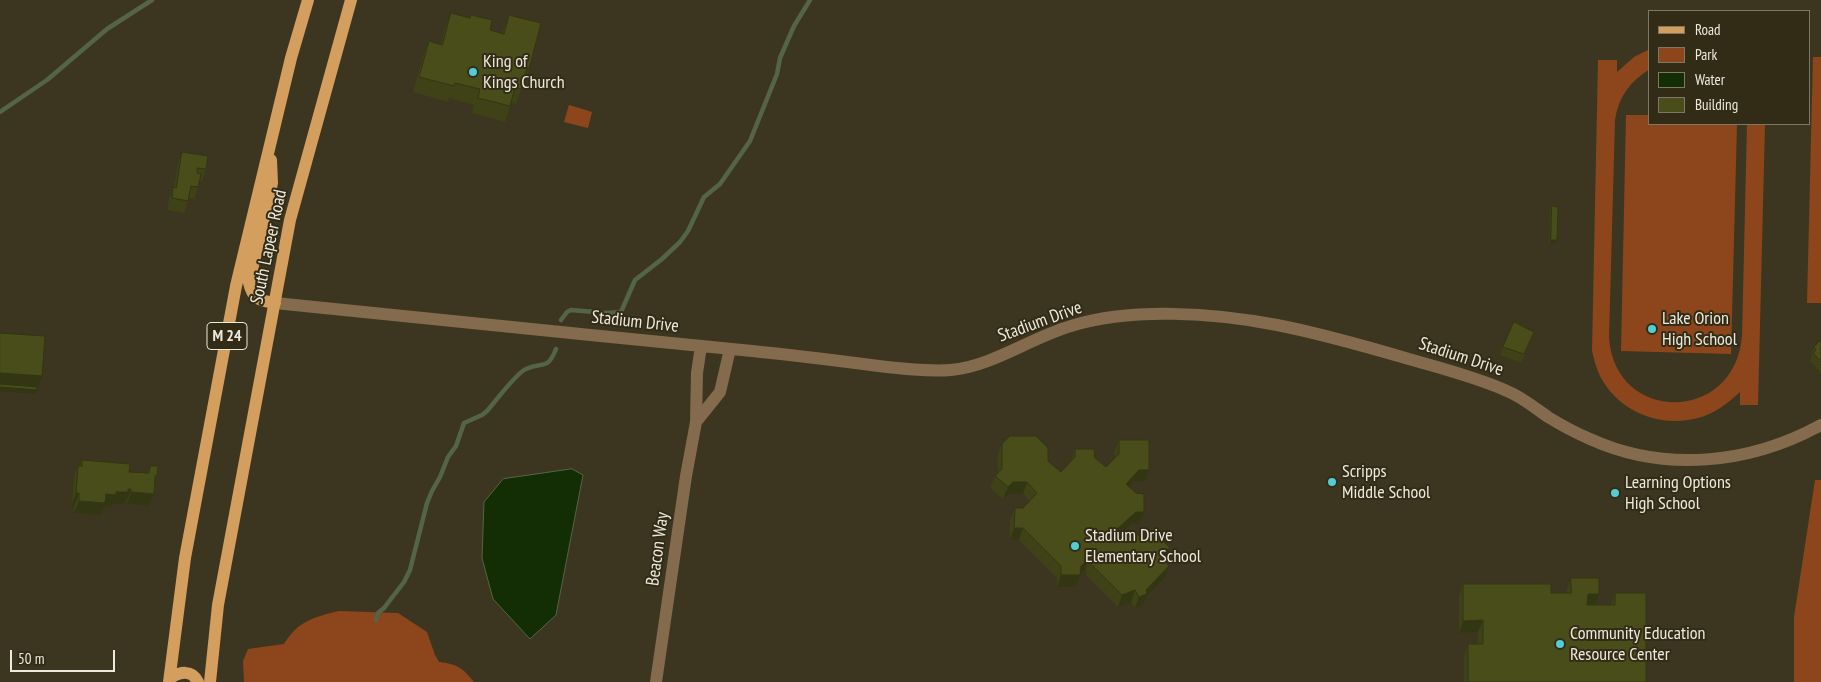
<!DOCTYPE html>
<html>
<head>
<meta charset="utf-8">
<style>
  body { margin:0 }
  #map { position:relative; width:1821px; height:682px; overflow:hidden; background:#3c3621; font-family:"PT Sans Narrow",sans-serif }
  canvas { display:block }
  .legend { position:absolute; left:1648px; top:10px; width:162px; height:115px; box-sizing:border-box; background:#322c17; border:1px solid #7d7866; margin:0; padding:6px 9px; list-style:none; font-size:15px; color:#ede9dc }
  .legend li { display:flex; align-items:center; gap:10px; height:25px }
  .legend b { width:25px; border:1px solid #7d7866 }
  .scale { position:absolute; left:10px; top:650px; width:105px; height:22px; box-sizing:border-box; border:2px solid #ede9dc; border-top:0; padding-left:6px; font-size:15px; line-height:18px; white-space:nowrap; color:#ede9dc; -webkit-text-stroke:4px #322c17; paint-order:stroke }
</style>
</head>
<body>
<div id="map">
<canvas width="1821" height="682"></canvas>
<ul class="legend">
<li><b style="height:6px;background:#d39e5e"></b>Road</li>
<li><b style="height:14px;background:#8d461b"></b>Park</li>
<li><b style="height:14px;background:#132d04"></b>Water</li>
<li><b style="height:14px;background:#484d1a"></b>Building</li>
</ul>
<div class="scale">50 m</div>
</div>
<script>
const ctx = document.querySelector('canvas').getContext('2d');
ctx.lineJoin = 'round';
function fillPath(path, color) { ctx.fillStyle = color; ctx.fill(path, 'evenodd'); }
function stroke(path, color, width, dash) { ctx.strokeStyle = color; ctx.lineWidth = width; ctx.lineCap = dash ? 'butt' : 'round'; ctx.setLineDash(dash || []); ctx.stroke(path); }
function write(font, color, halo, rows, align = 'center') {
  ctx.font = font + ' "PT Sans Narrow",sans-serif'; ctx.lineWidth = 4; ctx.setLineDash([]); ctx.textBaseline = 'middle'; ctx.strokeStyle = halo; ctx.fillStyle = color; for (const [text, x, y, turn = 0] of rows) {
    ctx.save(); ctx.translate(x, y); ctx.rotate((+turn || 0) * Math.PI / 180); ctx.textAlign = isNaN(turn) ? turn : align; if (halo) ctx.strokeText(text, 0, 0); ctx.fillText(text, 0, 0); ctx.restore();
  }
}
fillPath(new Path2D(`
  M1650 49V69C1630 81 1618 98 1615 120L1609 338C1615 424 1735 424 1742 336L1747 124H1765L1758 405H1740V392C1728 403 1714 414 1698 418 1659 428 1619 412 1600 376 1596 368 1594 359 1592 351L1598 60H1617V72L1634 57Z
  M1813 57H1821V303H1807Z
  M569 105 592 112 588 128 564 122Z
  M1626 115H1650V124H1737L1731 354 1621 351Z
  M1815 480H1821V682H1794V617Z
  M339 611 398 613 427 632 435 655 439 662C457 664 463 668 474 682H244L243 661 248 649 284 644C298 621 314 617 339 611Z`), '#8d461b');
const water = new Path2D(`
  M572 469 583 475 556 615 530 639 493 599 482 558 484 502 503 479Z`);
fillPath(water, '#132d04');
stroke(water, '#546545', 1);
stroke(new Path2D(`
  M0 112 47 80 107 29 152 0
  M561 320 567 312 571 310 607 313 621 312 635 280 662 259 680 242 688 231 704 197 720 184 750 141 777 74 780 58 794 26 810 0
  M376 620 378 613 384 608 404 582 410 570 427 503 432 491 440 477 448 457 456 446 464 423 482 415 487 411C496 401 516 373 526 369 544 361 547 371 556 349`), '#546545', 4.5);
stroke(new Path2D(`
  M275 303C434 320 593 335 752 351 792 355 832 360 871 365 896 368 927 372 951 370 993 366 1030 338 1071 326 1132 307 1215 313 1277 325 1324 334 1371 348 1416 361 1447 370 1478 378 1507 391 1522 397 1535 408 1548 417 1561 425 1576 433 1590 439 1665 473 1750 464 1821 425
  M696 422 720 392 730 349
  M656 682 686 476 696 422 697 373 701 346`), '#856b4d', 12);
stroke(new Path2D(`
  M271 160 272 183 249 283C253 300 259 300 275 303
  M170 678C180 672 192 669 198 682
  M169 682 185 558 236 286 291 58 308 0
  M210 682 218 605 290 220 351 0`), '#d39e5e', 12);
fillPath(new Path2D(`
  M451 13 490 30 502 33 509 15 529 69 516 104 511 103 505 122 472 113 474 105 449 98 448 102 413 92 423 56 429 41 441 44 445 28Z
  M182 152 206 169 202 181 199 180 198 187 194 199 189 198 184 213 167 210 169 199 173 187H174L178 164Z
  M1552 206 1557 240 1555 244H1549L1550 210Z
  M1531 340 1521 363 1500 355 1503 347Z
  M1821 340V373L1810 361 1812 356 1811 355 1814 347Z
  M1119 440 1149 470 1145 482 1134 481 1129 487 1140 524H1132L1124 531 1131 537 1144 541 1166 560 1164 562 1165 578 1146 597 1142 606 1135 608 1131 602 1118 607 1086 575 1087 572 1085 569 1080 574 1076 587H1057V578L1019 540H1010V520L1015 508H1023L1030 501 1023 494H1009L1003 499 990 488 995 476 998 473 997 456 1002 444 1048 461 1061 472 1071 461 1075 449 1106 467 1115 459 1114 452Z
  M82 460 129 472 147 473 150 466 157 476 154 484V494L149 506 127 504V500H125L123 504H112L111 507 104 506 101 515 74 513 75 505H72L74 477 78 466H80Z
  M1571 578 1599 594 1595 605H1611L1615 593 1646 682H1464V656L1468 644H1478V632L1459 633V596L1463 584 1551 593H1567V590Z`), '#3e4216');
fillPath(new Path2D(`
  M1551 240H1557L1555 244H1549Z
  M0 373 42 376 36 394 0 391Z
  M1139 470H1149L1145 482 1134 481 1122 495 1126 484Z
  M1013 482H1027L1023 494H1009L1003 499 1008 487Z
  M128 489H131L127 500H125L123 504H112L111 507 104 506 101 515 74 513 79 501Z
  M131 492 154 494 149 506 127 504Z
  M76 493H79L75 505H72Z
  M1136 512H1144L1140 524H1132L1113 541 1117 529Z
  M1014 528H1023L1019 540H1010Z
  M1170 548 1166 560 1156 569 1160 557Z
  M1089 558 1085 569 1080 575 1076 587H1057L1061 575 1081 566Z
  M1169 566 1165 578 1146 597 1142 606 1135 608 1139 597Z
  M1135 590 1131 602 1118 607 1122 595Z
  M1588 594H1599L1595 606H1583Z
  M1483 620 1478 632 1459 633 1463 621Z`), '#323612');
const building = new Path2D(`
  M451 13 470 18 471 15 492 20 490 30 504 34 509 15 541 23 529 69 527 68 521 89 515 87 510 106 478 98 480 89 455 83 454 86 419 77 429 41 442 45Z
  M182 152 208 156 206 169 197 168V173L201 174 198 187 191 186 188 201 172 198 173 187 176 188Z
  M1552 206 1558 207 1557 240H1551Z
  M1514 322 1534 332 1524 354 1503 347Z
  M0 333 45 336 42 376 0 373Z
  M1821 340V362L1813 353 1816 350 1814 347Z
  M0 384 37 387V390L0 387Z
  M1010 436H1036L1048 448V461L1061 472 1075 457V449H1094L1095 458 1106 467 1119 454V440H1149V470H1139L1126 484 1136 493 1144 494V512H1136L1117 529 1122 533 1124 530 1131 537 1136 533 1144 541 1154 532 1170 548 1160 557 1169 566 1146 590 1147 594 1139 597 1135 590 1122 595 1091 564 1093 561 1089 558 1081 566 1080 575H1061V566L1023 528H1014L1015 508H1023L1037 493 1027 482H1013L1008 487 995 476 1002 469V444Z
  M82 460 130 464 129 472 149 473 150 466H158L157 476H155L154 494 131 492V489H128V492H116V495L106 494 105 503 79 501V493H76L78 466H82Z
  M1571 578H1599V594H1588L1587 605H1615V593H1646V682H1468V644H1483V620L1463 621V584H1551V593H1571Z`);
fillPath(building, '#484d1a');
stroke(building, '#323612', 1);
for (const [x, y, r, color] of [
  [473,72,5,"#52ccd5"],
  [1652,329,5,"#52ccd5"],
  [1332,482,5,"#52ccd5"],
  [1615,493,5,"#52ccd5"],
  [1075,546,5,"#52ccd5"],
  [1560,644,5,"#52ccd5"]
]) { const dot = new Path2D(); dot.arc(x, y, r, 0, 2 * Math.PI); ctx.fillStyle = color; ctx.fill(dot); stroke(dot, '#322c17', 2); }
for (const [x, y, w] of [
  [227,336,40]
]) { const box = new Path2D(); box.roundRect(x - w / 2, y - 13.5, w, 27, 4); ctx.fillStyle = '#322c17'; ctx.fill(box); stroke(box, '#ede9dc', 1); }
write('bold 16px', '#ede9dc', null, [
  ["M 24",227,336]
]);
write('18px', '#ede9dc', '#322c17', [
  ["King of",483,62],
  ["Kings Church",483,83],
  ["Lake Orion",1662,319],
  ["High School",1662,340],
  ["Scripps",1342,472],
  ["Middle School",1342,493],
  ["Learning Options",1625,483],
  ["High School",1625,504],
  ["Stadium Drive",1085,536],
  ["Elementary School",1085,557],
  ["Community Education",1570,634],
  ["Resource Center",1570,655]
], 'left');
write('18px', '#ede9dc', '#322c17', [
  ["South Lapeer Road",269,247,-78],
  ["Stadium Drive",635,322,6],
  ["Stadium Drive",1040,322,-20],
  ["Stadium Drive",1461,357,18],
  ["Beacon Way",658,549,-82]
]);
</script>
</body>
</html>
